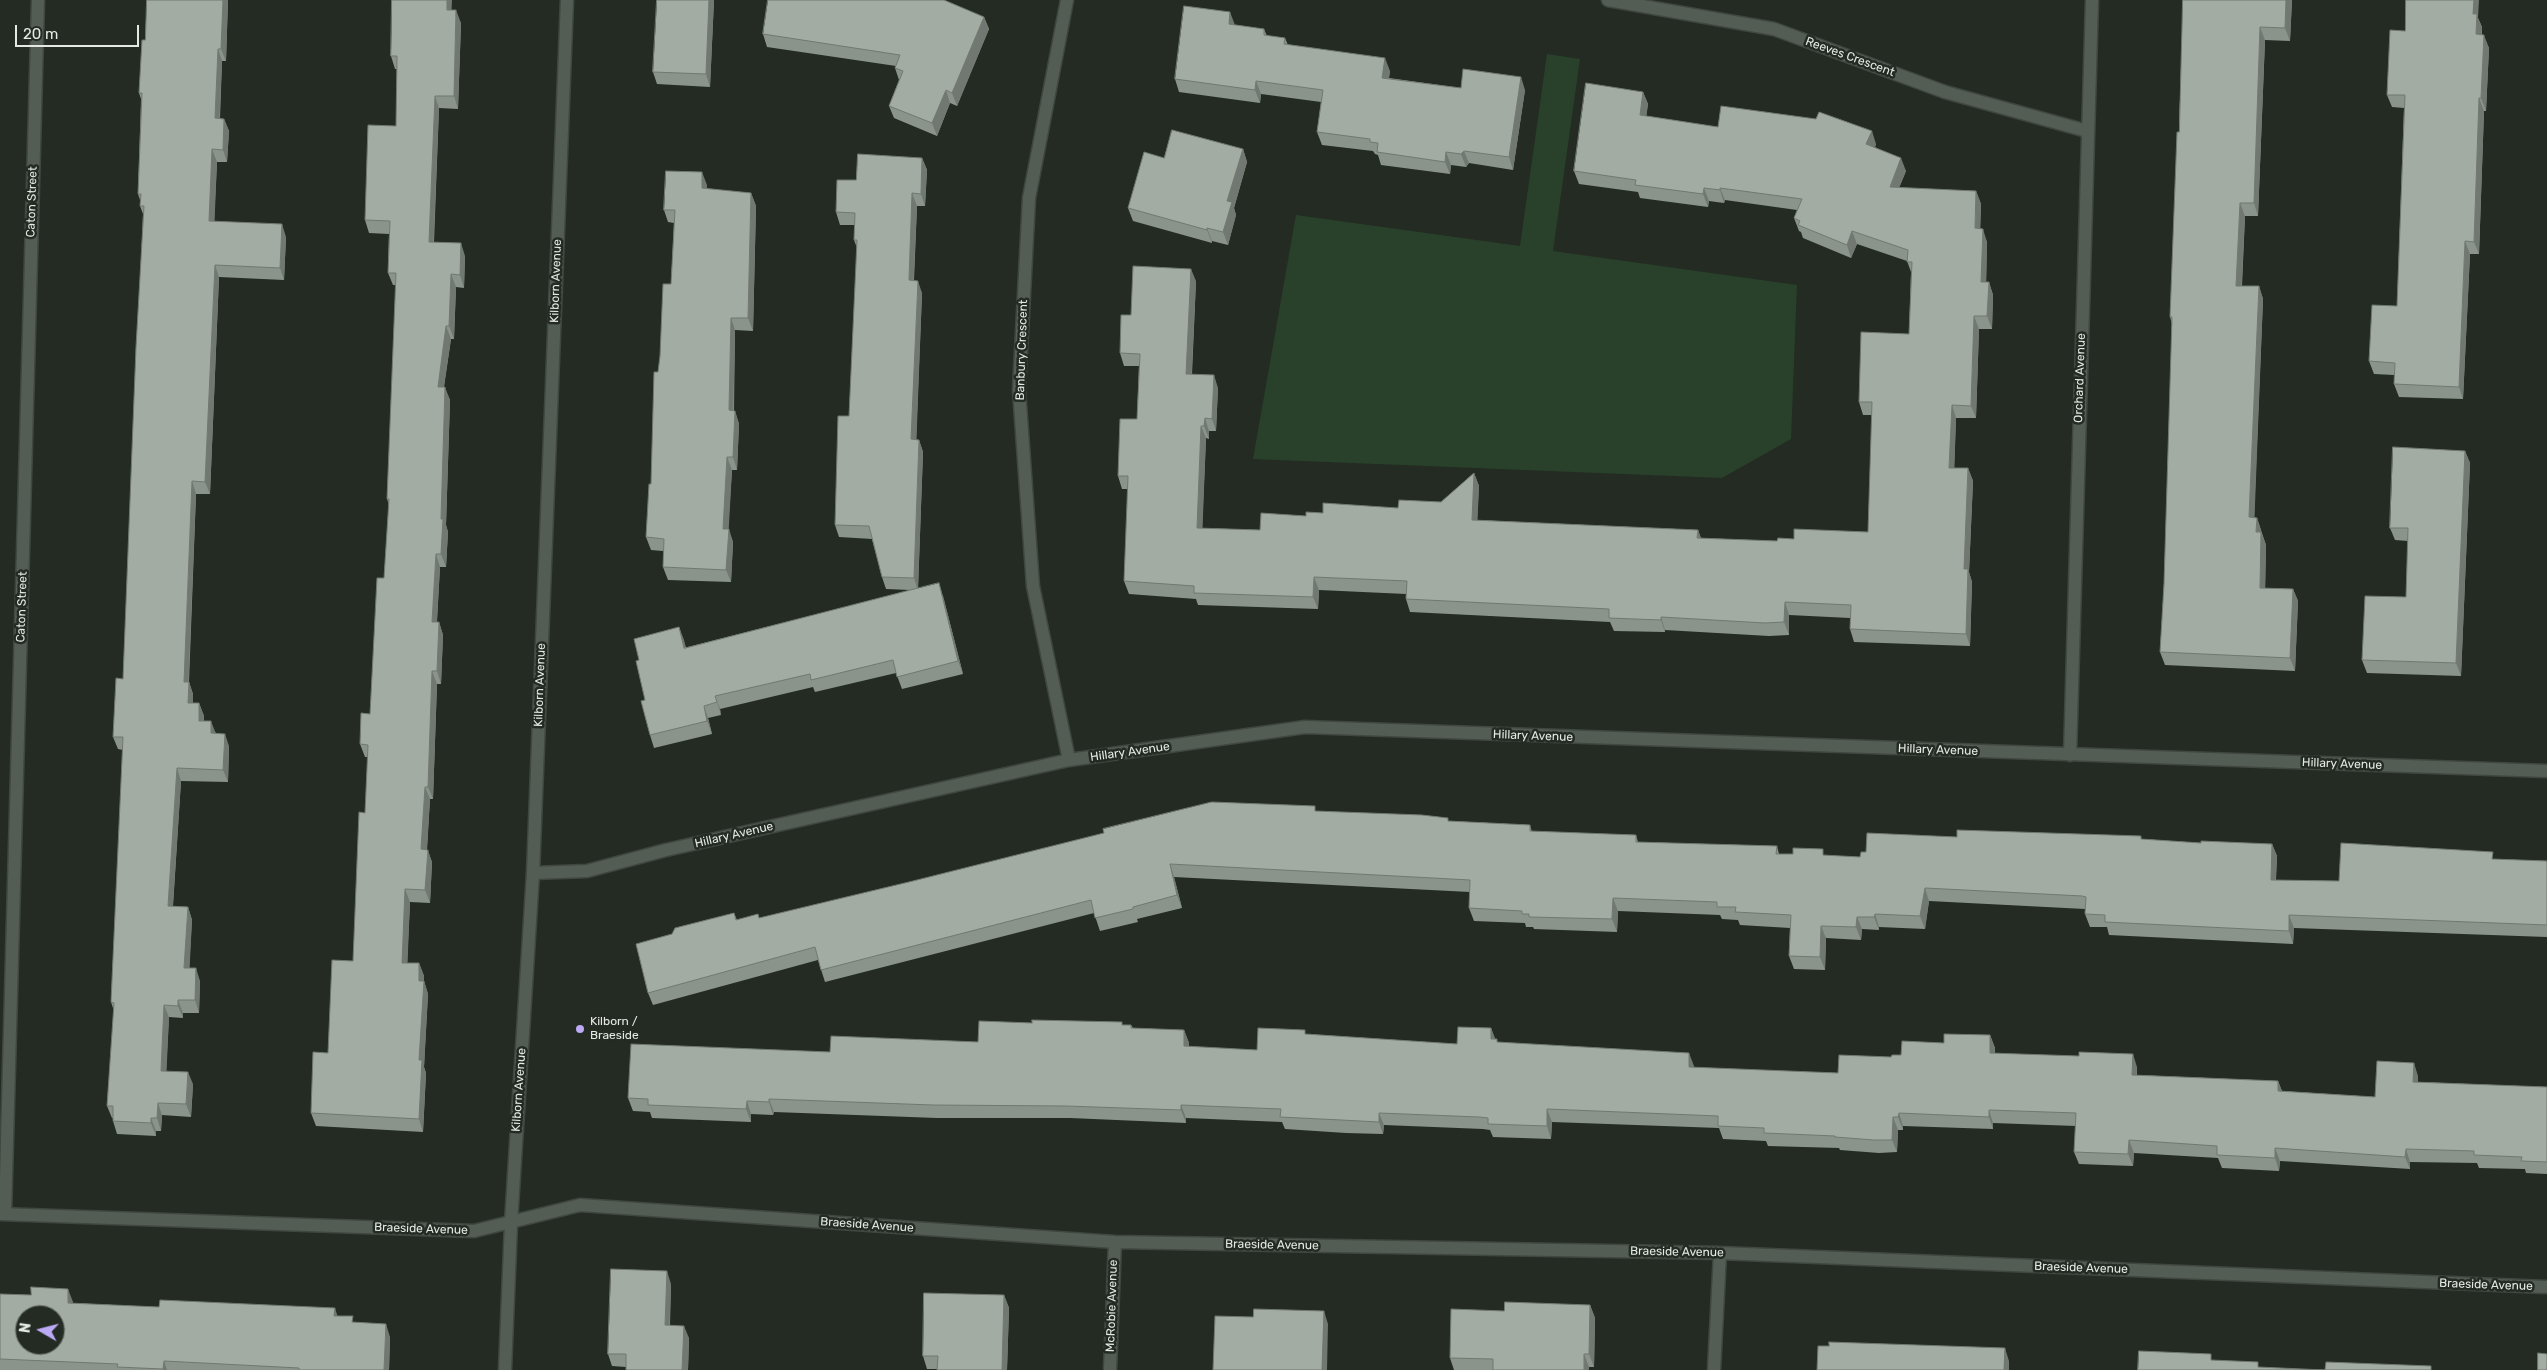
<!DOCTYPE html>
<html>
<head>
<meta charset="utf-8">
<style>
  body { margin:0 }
  #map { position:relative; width:2547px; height:1370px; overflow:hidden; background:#232b23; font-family:Rubik,sans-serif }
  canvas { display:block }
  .north { position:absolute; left:15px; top:1305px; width:50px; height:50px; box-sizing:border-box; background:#232b23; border:1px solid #707770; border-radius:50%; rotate:278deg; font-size:14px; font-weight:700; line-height:20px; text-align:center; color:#e4e9e4 }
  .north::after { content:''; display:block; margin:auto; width:18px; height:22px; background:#bcaaf5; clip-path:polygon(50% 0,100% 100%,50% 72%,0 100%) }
  .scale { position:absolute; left:15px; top:25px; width:124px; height:22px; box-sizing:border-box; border:2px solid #e4e9e4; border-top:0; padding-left:6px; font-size:15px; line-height:18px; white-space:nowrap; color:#e4e9e4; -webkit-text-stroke:4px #232b23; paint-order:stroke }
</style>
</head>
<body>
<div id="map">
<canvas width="2547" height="1370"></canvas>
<div class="north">N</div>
<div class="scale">20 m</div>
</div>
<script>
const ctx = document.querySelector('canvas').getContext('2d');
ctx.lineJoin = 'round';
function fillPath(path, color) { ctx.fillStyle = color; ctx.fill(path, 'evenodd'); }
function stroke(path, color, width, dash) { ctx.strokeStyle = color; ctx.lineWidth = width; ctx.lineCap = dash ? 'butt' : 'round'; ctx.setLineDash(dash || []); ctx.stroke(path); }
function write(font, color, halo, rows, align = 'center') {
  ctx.font = font + ' Rubik,sans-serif'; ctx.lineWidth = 5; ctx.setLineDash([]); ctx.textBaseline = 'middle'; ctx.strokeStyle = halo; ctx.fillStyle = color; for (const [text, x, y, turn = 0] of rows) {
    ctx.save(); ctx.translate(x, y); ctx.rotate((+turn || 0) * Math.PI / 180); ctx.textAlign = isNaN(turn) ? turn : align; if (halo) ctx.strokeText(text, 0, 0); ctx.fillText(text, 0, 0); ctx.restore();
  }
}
fillPath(new Path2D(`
  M1547 54 1580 59 1553 251 1797 285 1791 439 1722 478 1253 459 1296 215 1520 246Z`), '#29412a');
const minor = new Path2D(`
  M1067 0 1029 198 1019 390 1033 586 1069 760
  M1608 0 1774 29 1945 92 2087 131
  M2070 755 2092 0
  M533 873 587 871 666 850 1069 760 1305 727 2547 771
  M0 1214 474 1231 580 1205 1115 1242 1720 1253 2547 1287
  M5 1214 38 0
  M1110 1370 1115 1242
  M1714 1370 1720 1253`);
const tertiary = new Path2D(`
  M505 1370 511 1223 533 873 567 0`);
stroke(minor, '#404640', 15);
stroke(tertiary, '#404640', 15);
stroke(minor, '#545d54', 12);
stroke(tertiary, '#545d54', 12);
fillPath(new Path2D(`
  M228 0 226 61H222L220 119H224L229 131 227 162H217L214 221 286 237 284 280 219 277 210 494H196L189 682 193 694V703H199L204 716V721L229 746 228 782 181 781 173 906 188 907 192 920 189 968 200 981 199 1013H183V1018L169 1017 166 1071 193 1084 191 1117 162 1115 161 1131H156V1136L117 1134 113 1121V1118H112L107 1106 114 1011 111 1002 123 750 118 749 113 737 123 679 143 214 140 206V200L138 194 141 99 139 93 145 40Z
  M714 0 710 87 657 84 653 72Z
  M2183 0H2292L2290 41 2265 40 2258 216H2245L2242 286H2259L2263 299 2254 517 2257 518 2266 545 2265 588 2293 589 2298 601 2295 671 2165 665 2160 652 2164 584 2172 324 2170 317 2179 132Z
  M451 10 461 23 458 109 439 108 434 242 465 256 464 288 456 287 454 339H451L444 387 450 400 446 525 448 532 446 567H440L437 622H439L443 635 441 684H437L433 799H430L427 850 432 862 430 903 410 902 407 963H419L424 976V981L428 994 424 1067 426 1073 423 1132 316 1126 311 1113 353 961 365 813 368 757H365L360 744 370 714 384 578 389 505 387 499 396 285H393L388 273 389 234 369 233 365 220 396 126 397 69H395L391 56Z
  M984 17 989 29 957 106 950 103 937 136 894 118 889 106 899 80 895 68 896 66 767 47 763 34Z
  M2478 18 2482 27V35L2489 48 2486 111H2484L2479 254H2470L2463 399 2399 397 2394 384V375L2374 374 2369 361 2397 306 2404 108 2392 107 2387 95Z
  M1235 25 1264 29 1267 36 1285 38 1288 45 1390 71 1389 78 1461 88 1525 90 1513 170 1469 163 1466 167 1451 165 1450 174 1381 165 1378 155 1375 154 1373 151 1322 145 1317 132 1321 102 1261 94 1260 103 1179 92 1175 79Z
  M1643 92 1648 104 1646 116 1718 127 1876 144 1875 147 1906 171 1899 188 1976 191 1981 204 1980 229 1987 242 1986 282H1989L1993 295 1992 329H1979L1976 418H1956L1954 468H1968L1973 481 1969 572 1972 582 1970 646 1854 642 1850 629V618L1789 615V635L1769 636 1665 630V632L1614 631 1610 622 1410 612 1406 599V594L1319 590 1318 609 1198 605 1196 599 1129 594 1124 581 1128 489H1122L1118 476 1137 419 1139 366H1124L1120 353 1131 315 1196 281 1192 374 1218 388 1216 431H1209V439L1206 438 1202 528 1260 530 1306 516 1323 513 1398 508 1441 502 1474 473 1479 486 1477 520 1698 530 1701 538 1777 541 1794 539 1868 532 1872 415H1863L1859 402 1909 334 1911 272 1907 261 1857 244 1851 258 1803 238 1801 232 1799 231 1794 218 1797 210 1725 200 1724 203 1709 201 1708 207 1640 198 1638 192 1579 184 1574 171Z
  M1243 149 1247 162 1234 208 1236 215 1228 245 1212 241V243L1133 221 1128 208Z
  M922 158 927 170 925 206H917L914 280 922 293 916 440H919L923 452 918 588 943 596 963 674 902 689 896 673 815 692 813 687 720 709 721 715 708 718 712 734 654 748 650 735 639 660 679 627 686 648 910 590 886 589 882 577 872 539 839 537 835 525 849 416 857 248 854 240V225H840L836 212 856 180Z
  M707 185V189L751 193 756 206 753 331 735 330 734 411H735L739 424 737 470H732L728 529 733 542 731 582 668 580 663 567V551L651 550 646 537 651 484 658 372 671 284 674 223 668 222 664 210Z
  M2465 451 2470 463 2461 676 2367 673 2362 660 2406 597 2408 541 2395 540 2390 528Z
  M1317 811 1449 821 1530 825 1532 832 1636 835 1638 842 1777 846 1779 854 1860 857 1866 852 1957 837 2142 839 2201 843 2272 844 2277 856 2276 880 2339 881 2495 859 2547 861V937L2294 928 2293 944 2109 935 2107 927H2090L2085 914V909L1929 901 1925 929 1879 927V930L1862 929 1861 940 1826 938 1825 970 1794 969 1789 956 1790 928 1740 925 1738 920 1722 919 1720 915 1618 911 1617 932 1534 929 1533 927H1526L1525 923 1474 921 1469 908 1470 892 1174 877 1182 908 1137 919 1138 922 1100 931 1094 913 825 982 818 960 653 1005 648 993 672 934 734 913 737 920 759 918Z
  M1032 1023 1131 1025 1133 1028 1184 1030 1189 1043V1047L1257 1050 1306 1034 1457 1044 1491 1028 1495 1039 1498 1042 1694 1066V1068L1838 1073 1944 1043 1990 1035 1995 1048V1053L2137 1067V1075L2278 1081 2282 1091 2375 1097 2418 1076V1082L2547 1087V1174L2526 1173 2525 1169 2479 1168 2477 1163 2410 1162V1169L2280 1161 2279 1171 2222 1168 2218 1158 2134 1153 2133 1166 2079 1164 2074 1152 2076 1126 1993 1123V1129L1903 1126V1130H1898L1897 1152 1879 1153 1840 1150 1839 1148 1768 1146 1766 1141 1723 1139 1719 1128 1552 1122 1551 1139 1493 1137 1490 1130 1483 1129 1384 1125 1383 1134 1346 1133 1285 1129 1282 1122 1186 1118V1123L1070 1118H937L774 1112 773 1115 751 1114V1122L652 1118 650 1112 633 1111 628 1098 830 1052 978 1042Z
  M671 1284 670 1325 689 1338 688 1370H626V1367L612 1366 608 1354Z
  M0 1294 73 1302V1303L338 1316 390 1337 389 1370H0Z
  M1004 1295 1009 1308 1007 1370H937V1369H927L923 1356Z
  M1590 1305 1595 1318 1594 1367H1589V1370H1454L1450 1358 1504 1311Z`), '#8b948b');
fillPath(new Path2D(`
  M223 0H228L226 61 221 49Z
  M447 0H452L451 23 447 10Z
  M709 0H714L710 87 706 74Z
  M2286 0H2292L2290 41 2285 28Z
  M2474 0H2479L2478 18 2482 27 2481 47 2476 34 2473 14Z
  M456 10 461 23 458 109 454 96Z
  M1230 12 1235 25 1229 24Z
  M984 17 989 29 957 106 952 93Z
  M2260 27 2265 40 2258 216 2254 203Z
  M2484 35 2489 48 2486 111 2481 98Z
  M218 49 222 61 219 131 215 118Z
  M1385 58 1390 71 1387 90 1382 78Z
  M1521 77 1525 90 1513 170 1509 157Z
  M1256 81 1261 94 1260 103 1255 90Z
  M946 90 950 103 937 136 932 123Z
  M1643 92 1648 104 1645 127 1640 115Z
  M435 96 439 108 433 255 429 242Z
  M2479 98 2484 111 2479 254 2474 242Z
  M224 119 229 131 227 162 223 150Z
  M1872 131 1876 144 1871 157 1866 144Z
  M212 149 217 162 214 234 209 221Z
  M1243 149 1247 162 1234 208 1236 215 1228 245 1223 232 1227 201Z
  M1464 151 1469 163 1466 167 1461 154Z
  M1446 152 1451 165 1450 174 1445 162Z
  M922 158 927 170 925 206 921 194Z
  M1901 158 1906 171 1894 200 1890 187Z
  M702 172 707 185 706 201 702 188Z
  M1704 188 1709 201 1708 207 1703 194Z
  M1720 188 1725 200 1724 203 1720 190Z
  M1976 191 1981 204 1980 241 1975 228Z
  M751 193 756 206 753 331 748 318Z
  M912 193 917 206 913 293 909 280Z
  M2240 203 2245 216 2241 298 2236 286Z
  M282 224 286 237 284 280 280 268Z
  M1207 228 1212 241V243L1207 230Z
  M1983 229 1987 242 1986 295 1981 282Z
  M1852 231 1857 244 1851 258 1847 245Z
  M2465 241 2470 254 2463 399 2459 387Z
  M461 243 465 256 464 288 460 275Z
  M215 265 219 277 210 494 205 482Z
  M1191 269 1196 281 1191 387 1186 374Z
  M451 274 456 287 454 339 449 326Z
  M918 281 922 293 916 452 911 439Z
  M1989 282 1993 295 1992 329 1987 316Z
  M2259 286 2263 299 2254 530 2249 517Z
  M1974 316 1979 329 1976 418 1971 406Z
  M731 318 735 330 733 423 729 410Z
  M446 326 451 339 442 399 438 387Z
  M1214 375 1218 388 1216 431 1212 419Z
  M445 387 450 400 446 525 448 532 446 567 441 554V519Z
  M1952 405 1956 418 1954 480 1949 468Z
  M735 411 739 424 737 470 733 457Z
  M1205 418 1209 431V439L1204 426Z
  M1201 426 1206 438 1202 541 1197 528Z
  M919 440 923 452 918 591 914 578Z
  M2465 451 2470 463 2461 676 2456 663Z
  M727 457 732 470 728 542 723 529Z
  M1968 468 1973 481 1969 572 1972 582 1970 646 1966 634 1964 569Z
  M1474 473 1479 486 1477 532 1472 520Z
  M192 481 196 494 188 694 184 682Z
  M2257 518 2261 530V544L2256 532Z
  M729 529 733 542 731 582 726 570Z
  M1698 530 1702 542 1697 538Z
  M2261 532 2266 545 2265 600 2260 588Z
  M436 554 440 567 436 635 432 622Z
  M1314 577 1319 590 1318 609 1313 597Z
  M939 583 943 596 963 674 958 661Z
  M2293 589 2298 601 2295 671 2290 658Z
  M1785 602 1789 615V635L1784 622Z
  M1661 617 1665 630V632L1661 620Z
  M439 622 443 635 441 684 437 671Z
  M679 627 684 640 689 661 684 648Z
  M432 671 437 684 433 799 428 787Z
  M189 682 193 694V715L188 703Z
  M715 696 720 709 721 715 717 702Z
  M199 703 204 716 203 733 199 721Z
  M704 706 708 718 712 734 707 721Z
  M211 721 216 734 211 733Z
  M225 734 229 746 228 782 223 770Z
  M177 768 181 781 172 919 168 906Z
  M425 787 430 799 426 862 421 849Z
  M2272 844 2277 856 2275 893 2271 880Z
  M428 850 432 862 430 903 425 890Z
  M1170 864 1174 877 1182 908 1177 895Z
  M1925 888 1929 901 1925 929 1920 916Z
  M405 889 410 902 407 976 402 963Z
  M1613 898 1618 911 1617 932 1612 919Z
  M188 907 192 920 189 980 184 968Z
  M1875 914 1879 927V930L1874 917Z
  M2289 915 2294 928 2293 944 2289 931Z
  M1857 917 1862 929 1861 940 1856 927Z
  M1821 926 1826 938 1825 970 1820 957Z
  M419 963 424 976V981L428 994 424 1067 426 1073 423 1132 419 1119Z
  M196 968 200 981 199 1013 195 1000Z
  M178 1000 183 1013V1018L178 1006Z
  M164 1005 169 1017 166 1083 161 1071Z
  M1491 1028 1496 1041 1491 1039Z
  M1184 1030 1189 1043 1188 1059 1184 1046Z
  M1990 1035 1995 1048 1994 1066 1990 1053Z
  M1689 1053 1694 1066 1693 1080 1689 1067Z
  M2133 1054 2137 1067 2136 1088 2132 1075Z
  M2414 1063 2418 1076V1095L2413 1082Z
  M188 1072 193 1084 191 1117 186 1104Z
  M2278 1081 2283 1094 2278 1091Z
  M769 1099 774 1112 773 1115 769 1102Z
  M747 1101 751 1114V1122L746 1109Z
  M158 1103 162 1115 161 1131 157 1118Z
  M1181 1105 1186 1118V1123L1181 1110Z
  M1547 1109 1552 1122 1551 1139 1547 1126Z
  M1989 1110 1993 1123V1129L1989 1117Z
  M1379 1113 1384 1125 1383 1134 1379 1122Z
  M1899 1113 1903 1126V1130L1898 1117Z
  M1893 1117 1898 1130 1897 1152 1892 1140Z
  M151 1118 156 1131V1136L151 1123Z
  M2129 1140 2134 1153 2133 1166 2128 1154Z
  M2275 1148 2280 1161 2279 1171 2275 1158Z
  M2406 1149 2410 1162V1169L2405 1157Z
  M667 1271 671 1284 669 1338 665 1325Z
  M68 1289 73 1302 72 1316 68 1303Z
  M1004 1295 1009 1308 1007 1370H1002Z
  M1590 1305 1595 1318 1594 1367 1589 1354Z
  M335 1308 339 1321 334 1316Z
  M1324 1311 1328 1324 1327 1370H1322Z
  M386 1324 390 1337 389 1370H384Z
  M684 1326 689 1338 688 1370H682Z
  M2005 1348 2009 1361V1370H2004Z
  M1584 1354 1589 1367V1370H1584Z
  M164 1361 167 1370H163Z`), '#717871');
const building = new Path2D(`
  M147 0H223L221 49H218L215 118 224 119 223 150 212 149 209 221 282 224 280 268 215 265 205 482 192 481 184 682H189L188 703H199V721H211V733L225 734 223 770 177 768 168 906 188 907 184 968H196L195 1000H178V1006L164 1005 161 1071 188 1072 186 1104 158 1103 157 1118H151V1123L113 1121V1106H107L114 1003 111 1002 123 737H113L116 678 123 679 136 347 144 206H140L141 194H138L142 93H139L142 40H145Z
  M392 0H447V10H456L454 96H435L429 242 461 243 460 275 451 274 449 326H446L438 387H445L441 519H443L441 554H436L432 622H439L437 671H432L428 787H425L421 849 428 850 425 890 405 889 402 963H419V981H424L419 1060H422L419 1119 311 1113 313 1052 328 1053 332 960 353 961 359 812 365 813 368 745 360 744 361 713 370 714 377 578H384L389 499H387L396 273H388L390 221 365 220 368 125 396 126 397 56H391Z
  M657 0H709L706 74 653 72Z
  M768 0H944L984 17 952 93 946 90 932 123 889 106 903 71 895 68 900 55 763 34Z
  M2183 0H2286L2285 28 2260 27 2254 203H2240L2236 286H2259L2249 517 2257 518 2256 532H2261L2260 588 2293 589 2290 658 2160 652 2164 584 2172 317H2170L2177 132H2179Z
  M2406 0H2474L2473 14H2477L2476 34 2484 35 2481 98H2479L2474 242 2465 241 2459 387 2394 384 2395 363 2369 361 2372 305 2397 306 2405 95H2387L2390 30 2405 31Z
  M1184 6 1230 12 1229 24 1264 29V35L1285 38 1284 44 1385 58 1382 78 1461 88 1463 69 1521 77 1509 157 1464 151 1461 154 1446 152 1445 162 1377 152 1378 143 1370 142V139L1317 132 1323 90 1256 81 1255 90 1175 79Z
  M1586 83 1643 92 1640 115 1718 127 1721 106 1816 119 1819 112 1872 131 1866 144 1901 158 1890 187 1976 191 1975 228 1983 229 1981 282H1989L1987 316H1974L1971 406 1952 405 1949 468H1968L1964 569H1968L1966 634 1850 629 1851 605 1785 602 1784 622 1765 623 1661 617V620L1609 618V609L1406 599 1407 581 1314 577 1313 597 1194 593V586L1124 581 1128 476H1118L1120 419H1137L1140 354 1120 353 1121 315H1131L1133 266 1191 269 1186 374 1214 375 1212 419 1205 418 1204 426H1201L1197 528 1260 530 1261 513 1306 516V512L1323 513V503L1398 508 1399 500 1441 502 1474 473 1472 520 1698 530 1697 538 1777 541 1778 538 1794 539V529L1868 532 1872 402H1859L1861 332 1909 334 1912 262H1907L1908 250 1852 231 1847 245 1798 225 1800 221 1794 218 1802 199 1720 188V190L1704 188 1703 194 1635 185 1636 180 1574 171Z
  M1172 130 1243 149 1227 201 1232 202 1223 232 1207 228V230L1128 208 1144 152 1164 158Z
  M858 154 922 158 921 194 912 193 909 280 918 281 911 439 919 440 914 578 882 577 869 526 835 525 838 416H849L857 240H854L855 213 836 212 837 180H856Z
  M666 171 702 172V188L751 193 748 318H731L729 410 735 411 733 457H727L723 529H729L726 570 663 567 664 539 646 537 649 484H651L654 372H658L660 356 663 284H671L675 210H664Z
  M2393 447 2465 451 2456 663 2362 660 2365 596 2406 597 2408 528H2390Z
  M939 583 958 661 897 677 893 660 811 680 810 674 715 696 717 702 704 706 707 721 650 735 641 701 645 700 636 661 639 660 634 639 679 627 684 648Z
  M1212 802 1315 806V811L1422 815 1448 818V821L1530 825V831L1636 835V842L1777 846 1776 854H1793V848L1823 849V855L1860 857 1861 852H1866L1867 833 1957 837V830L2141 836V839L2201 843V841L2272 844 2271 880 2339 881 2341 843 2493 852 2492 859 2547 861V925L2289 915V931L2105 922V915L2085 914 2086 897 2082 896 1925 888 1920 916 1875 914 1874 917H1857L1856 927 1821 926 1820 957 1789 956 1791 915 1735 912 1736 907H1717V902L1613 898 1612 919 1529 917V914H1522V911L1469 908 1470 880 1170 864 1177 895 1133 907V909L1095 918 1091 900 821 970 815 947 648 993 636 944 672 934 675 928 734 913 736 920 758 914 759 918 913 881 1104 833 1103 829Z
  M1032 1020 1122 1022V1025H1131V1028L1184 1030V1046L1257 1050 1258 1028 1305 1030V1034L1457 1044 1458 1027 1491 1028V1039H1497V1042L1689 1053V1067L1838 1073 1839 1055 1891 1057 1892 1055H1901L1902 1041 1944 1043V1034L1990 1035V1053L2079 1056V1052L2133 1054 2132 1075 2278 1081V1091L2375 1097 2377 1061 2414 1063 2413 1082 2547 1087V1162L2521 1161 2522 1157 2474 1155V1151L2406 1149 2405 1157 2275 1148V1158L2217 1155V1146L2129 1140 2128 1154 2074 1152 2076 1113 1989 1110V1117L1899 1113 1898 1117H1893L1892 1140H1874L1835 1137V1136L1764 1133V1128L1718 1126V1116L1547 1109V1126L1488 1124V1118L1479 1117 1379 1113V1122L1341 1120 1280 1117 1281 1109 1181 1105V1110L1066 1106 933 1105 769 1099V1102L747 1101 746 1109 648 1105V1099L628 1098 631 1044 830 1052 831 1036 978 1042 979 1021 1032 1023Z
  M611 1269 667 1271 665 1325 684 1326 682 1370H626V1354H608Z
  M31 1287 68 1289V1303L159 1307 160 1300 335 1308 334 1316H353L352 1322 386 1324 384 1370H299V1368L164 1361 163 1369 117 1367 118 1364 0 1359V1294L31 1295ZM25 1315H55V1345H25Z
  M924 1293 1004 1295 1002 1370H937L938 1356H923Z
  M1505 1302 1590 1305 1589 1354H1584V1370H1493V1359L1450 1358 1451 1309 1504 1311Z
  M1254 1309 1324 1311 1322 1370H1213L1215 1316 1253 1317Z
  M1829 1342 2005 1348 2004 1370H1817L1818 1346H1829Z
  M2139 1351 2211 1354V1360L2258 1362V1367L2325 1370 2326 1362 2431 1366V1370H2138Z
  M2538 1353 2547 1354V1370H2538Z`);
fillPath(building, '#a2aca2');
stroke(building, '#717871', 1);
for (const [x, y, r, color] of [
  [580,1029,5,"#bcaaf5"]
]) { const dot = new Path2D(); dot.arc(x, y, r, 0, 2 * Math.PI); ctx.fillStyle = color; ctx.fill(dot); stroke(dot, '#232b23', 2); }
write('12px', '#e4e9e4', '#232b23', [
  ["Reeves Crescent",1850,57,20],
  ["Caton Street",32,202,-88],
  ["Kilborn Avenue",556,281,-88],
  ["Banbury Crescent",1022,350,-88],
  ["Orchard Avenue",2080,378,-88],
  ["Caton Street",22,607,-88],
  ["Kilborn Avenue",540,685,-88],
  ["Hillary Avenue",1533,736,2],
  ["Hillary Avenue",1938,750,2],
  ["Hillary Avenue",1130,752,-8],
  ["Hillary Avenue",2342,764,2],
  ["Hillary Avenue",734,835,-13],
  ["Kilborn Avenue",519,1090,-86],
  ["Braeside Avenue",867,1225,4],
  ["Braeside Avenue",421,1229,2],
  ["Braeside Avenue",1272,1245,1],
  ["Braeside Avenue",1677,1252,1],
  ["Braeside Avenue",2081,1268,2],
  ["Braeside Avenue",2486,1285,2],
  ["McRobie Avenue",1112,1306,-88]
]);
write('12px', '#e4e9e4', '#232b23', [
  ["Kilborn /",590,1022],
  ["Braeside",590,1036]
], 'left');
</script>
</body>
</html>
